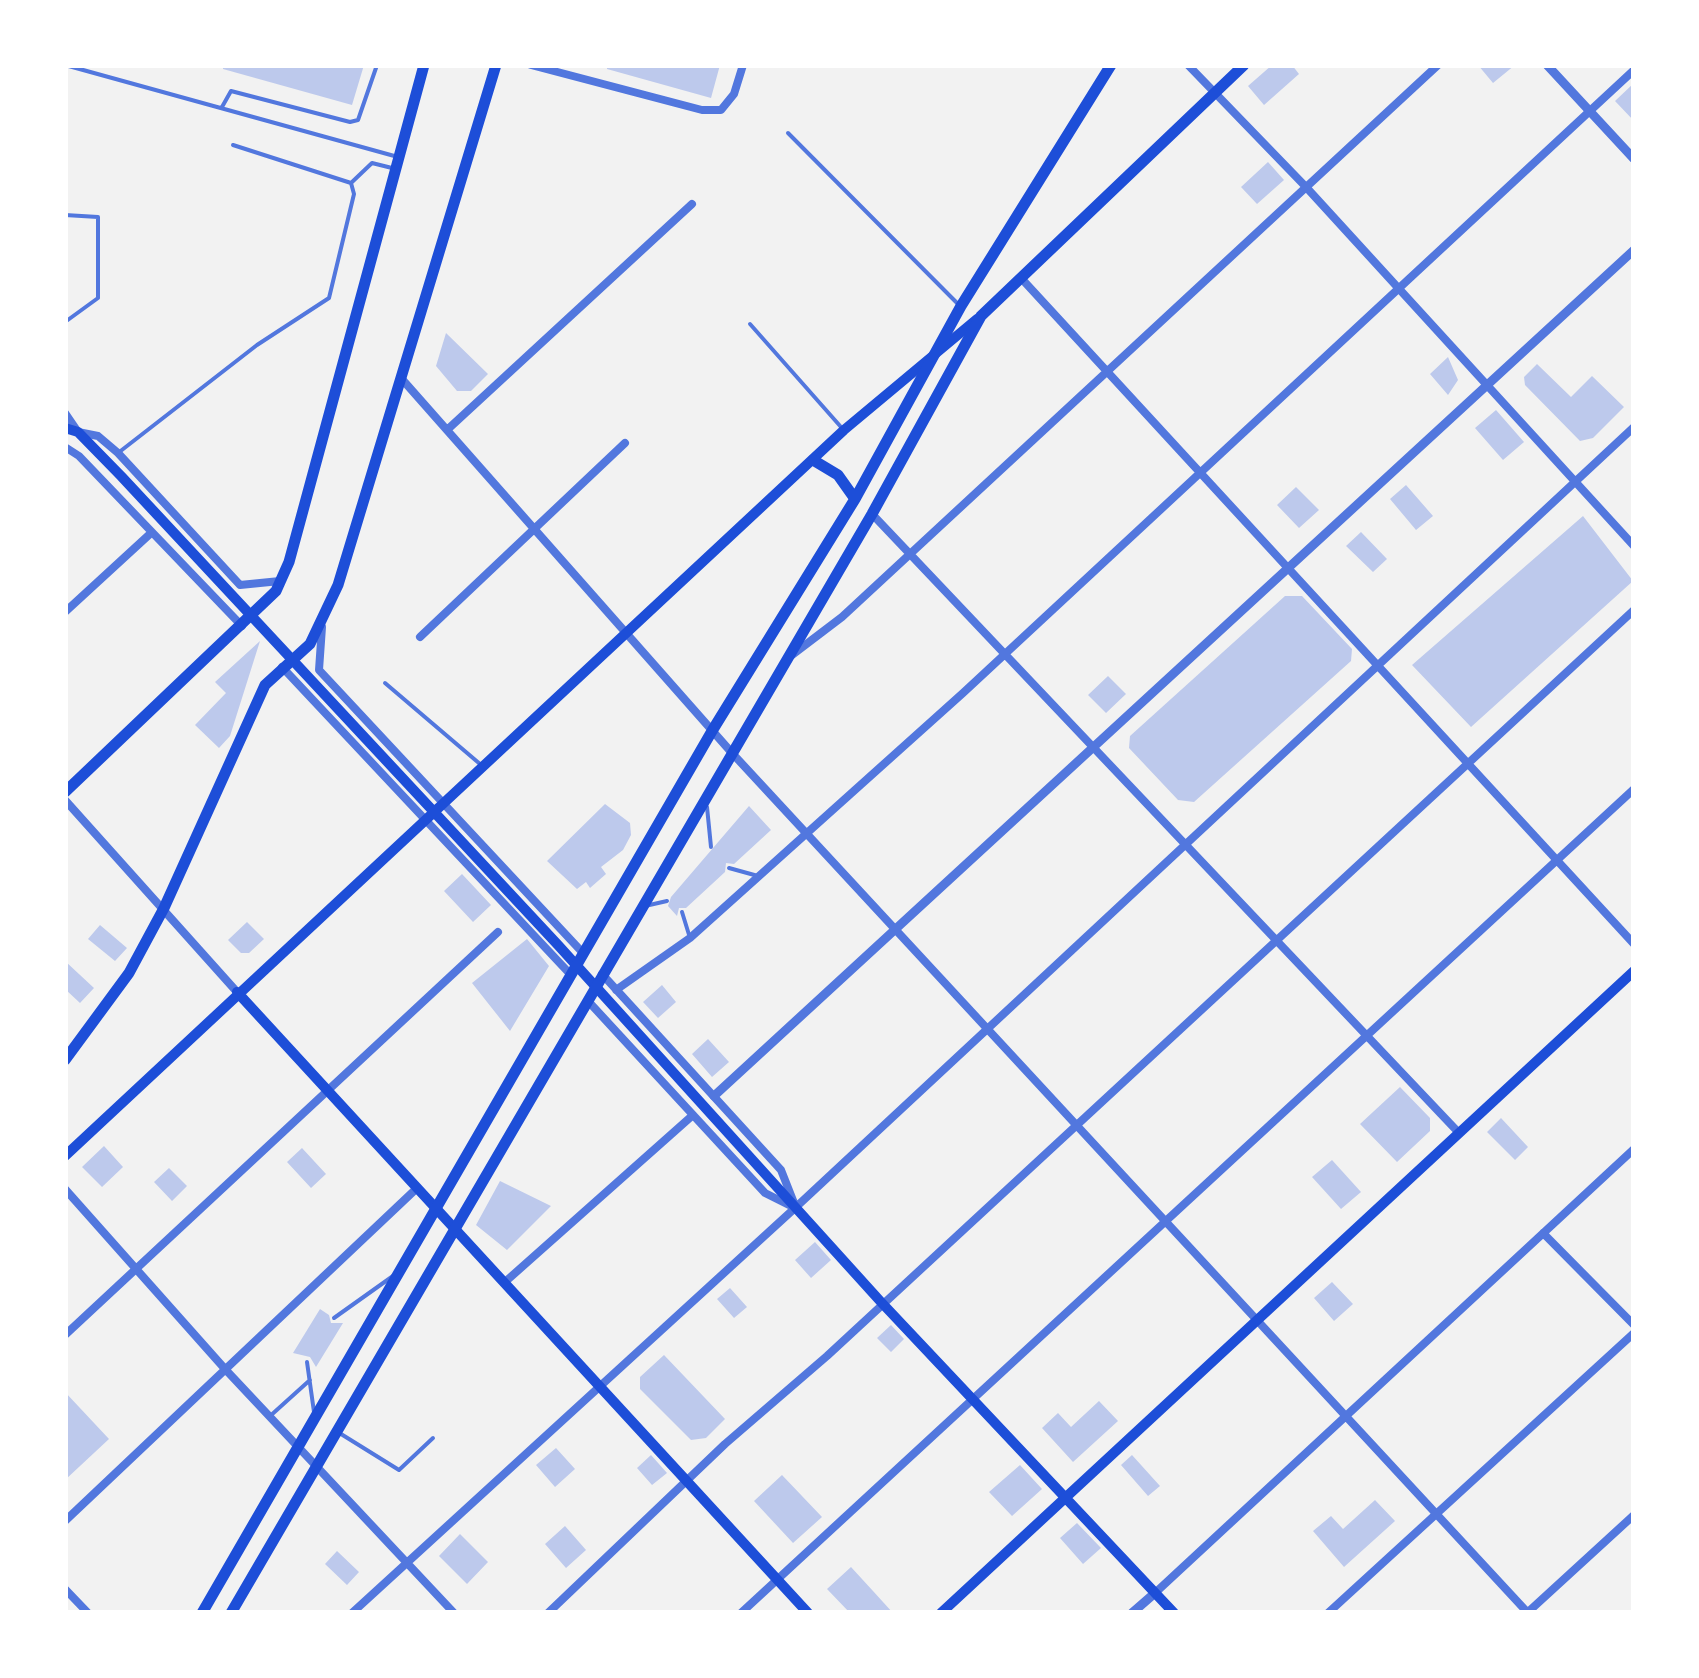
<!DOCTYPE html>
<html>
<head>
<meta charset="utf-8">
<style>
  body { margin:0 }
  #map { position:relative; width:1699px; height:1678px; overflow:hidden; background:#f2f2f2; font-family:Manrope,sans-serif }
  canvas { display:block }
  .frame { position:absolute; inset:0; border:68px solid #fff; pointer-events:none }
</style>
</head>
<body>
<div id="map">
<canvas width="1699" height="1678"></canvas>
<div class="frame"></div>
</div>
<script>
const ctx = document.querySelector('canvas').getContext('2d');
ctx.lineJoin = 'round';
function fillPath(path, color) { ctx.fillStyle = color; ctx.fill(path, 'evenodd'); }
function stroke(path, color, width, dash) { ctx.strokeStyle = color; ctx.lineWidth = width; ctx.lineCap = dash ? 'butt' : 'round'; ctx.setLineDash(dash || []); ctx.stroke(path); }
fillPath(new Path2D(`
  M223 65H364L352 105 223 69Z
  M607 65H720L711 98 607 69Z
  M1272 65H1292L1299 74 1264 105 1248 86Z
  M1478 65H1515L1493 83Z
  M1634 83V121L1615 101Z
  M1268 162 1284 180 1257 204 1241 187Z
  M446 333 488 374 471 391H457L436 366Z
  M1448 357 1458 380 1448 395 1430 374Z
  M1537 364 1571 397 1592 376 1624 407 1593 438 1580 441 1525 385 1524 377Z
  M1496 410 1524 442 1503 460 1475 428Z
  M1406 485 1433 516 1416 530 1390 499Z
  M1296 487 1319 510 1299 528 1277 505Z
  M1583 516 1633 581 1471 727 1412 665Z
  M1361 532 1387 559 1373 572 1346 546Z
  M1285 596H1302L1352 649 1351 661 1194 802 1178 800 1129 748 1130 736Z
  M260 641 230 736 219 748 195 725 226 693 215 682Z
  M1108 676 1126 694 1106 713 1088 695Z
  M605 804 630 823 631 835 623 850 601 867 606 874 590 888 586 882 577 889 547 861Z
  M749 806 771 830 734 864 726 863 725 872 686 908H679L677 916 668 906 671 897Z
  M462 874 491 905 473 922 444 891Z
  M247 922 264 939 249 953H241L228 940Z
  M100 925 127 948 115 961 88 939Z
  M527 939 549 966 510 1031 472 983Z
  M65 961 94 988 80 1003 65 989Z
  M662 985 676 1002 658 1018 643 1002Z
  M708 1039 729 1062 712 1077 692 1054Z
  M1400 1087 1430 1118V1131L1397 1162 1360 1124Z
  M1501 1118 1528 1147 1515 1160 1487 1132Z
  M104 1146 123 1167 102 1187 82 1167Z
  M302 1148 326 1174 311 1188 287 1162Z
  M1332 1160 1361 1192 1341 1209 1312 1177Z
  M169 1168 187 1186 172 1201 154 1182Z
  M500 1181 551 1206 507 1250 476 1225Z
  M815 1242 831 1260 811 1278 795 1260Z
  M1332 1282 1353 1304 1334 1321 1314 1298Z
  M730 1288 747 1307 734 1318 717 1299Z
  M320 1309 329 1315 331 1323H343L316 1367 310 1357 293 1353Z
  M891 1325 904 1339 891 1352 877 1338Z
  M664 1355 725 1419 706 1438 691 1440 640 1389V1377Z
  M65 1392 109 1439 65 1480Z
  M1099 1401 1118 1421 1073 1462 1042 1428 1058 1413 1071 1427Z
  M556 1448 575 1469 555 1487 536 1465Z
  M651 1455 667 1473 652 1485 637 1468Z
  M1132 1455 1160 1486 1148 1496 1121 1465Z
  M1020 1465 1042 1489 1012 1516 989 1492Z
  M782 1475 822 1517 793 1543 754 1501Z
  M1375 1500 1395 1521 1344 1567 1313 1531 1331 1516 1343 1529Z
  M1077 1523 1101 1548 1083 1564 1060 1538Z
  M565 1526 586 1550 566 1568 545 1544Z
  M460 1534 488 1562 467 1584 439 1556Z
  M337 1551 359 1572 347 1585 325 1564Z
  M851 1567 873 1591 893 1613H850L827 1589Z`), '#bdc9ec');
stroke(new Path2D(`
  M65 65 398 157
  M222 107 231 91 350 122 358 120 377 65
  M788 133 957 303
  M351 183 372 163 392 168
  M65 215 98 217V298L65 322
  M750 324 841 427
  M118 453 257 345 329 298 354 194 351 183 233 145
  M385 683 480 764
  M707 807 711 847
  M729 868 758 876
  M645 906 667 901
  M682 912 690 938
  M334 1318 393 1276
  M307 1362 314 1412
  M269 1417 310 1380
  M341 1434 399 1470 433 1438`), '#5277de', 4);
stroke(new Path2D(`
  M531 65 702 110H721L734 94 743 65
  M1188 65 1306 187 1634 546
  M1021 278 1634 944
  M401 378 732 753 1528 1613
  M65 413 78 432 98 436 118 453 240 585 280 581
  M447 430 692 204
  M65 447 79 456 242 626
  M872 514 1459 1133
  M65 612 151 533
  M322 627 319 670 583 953
  M420 637 625 443
  M792 655 842 617 1438 65
  M282 667 571 975
  M65 800 237 992
  M602 974 781 1170 794 1203
  M616 990 690 938 963 693 1634 70
  M588 1001 765 1193 791 1206
  M65 1189 225 1369 454 1613
  M1543 1233 1634 1325
  M505 1282 693 1115
  M65 1335 498 932
  M65 1521 416 1189
  M65 1589 88 1613
  M1155 1593 1634 1149
  M352 1613 795 1208 1634 427
  M548 1613 725 1444 827 1356 1634 610
  M741 1613 1634 789
  M1328 1613 1634 1333
  M1527 1613 1634 1515`), '#5277de', 8);
stroke(new Path2D(`
  M1547 65 1634 159
  M714 1096 1634 250
  M1132 1613 1155 1593`), '#5277de', 9);
stroke(new Path2D(`
  M65 428 78 432 121 476 558 945 881 1302 1174 1613
  M237 992 808 1613
  M65 1156 844 430 977 319
  M941 1613 1634 971`), '#1d4ed8', 10);
stroke(new Path2D(`
  M813 460 838 475 855 499
  M65 792 276 591 289 562 424 65
  M65 1060 129 973 164 908 265 685 310 644 338 585 496 65
  M202 1613 712 731 855 499 961 306 1111 65
  M231 1613 872 514 981 316 1244 65`), '#1d4ed8', 11);
</script>
</body>
</html>
